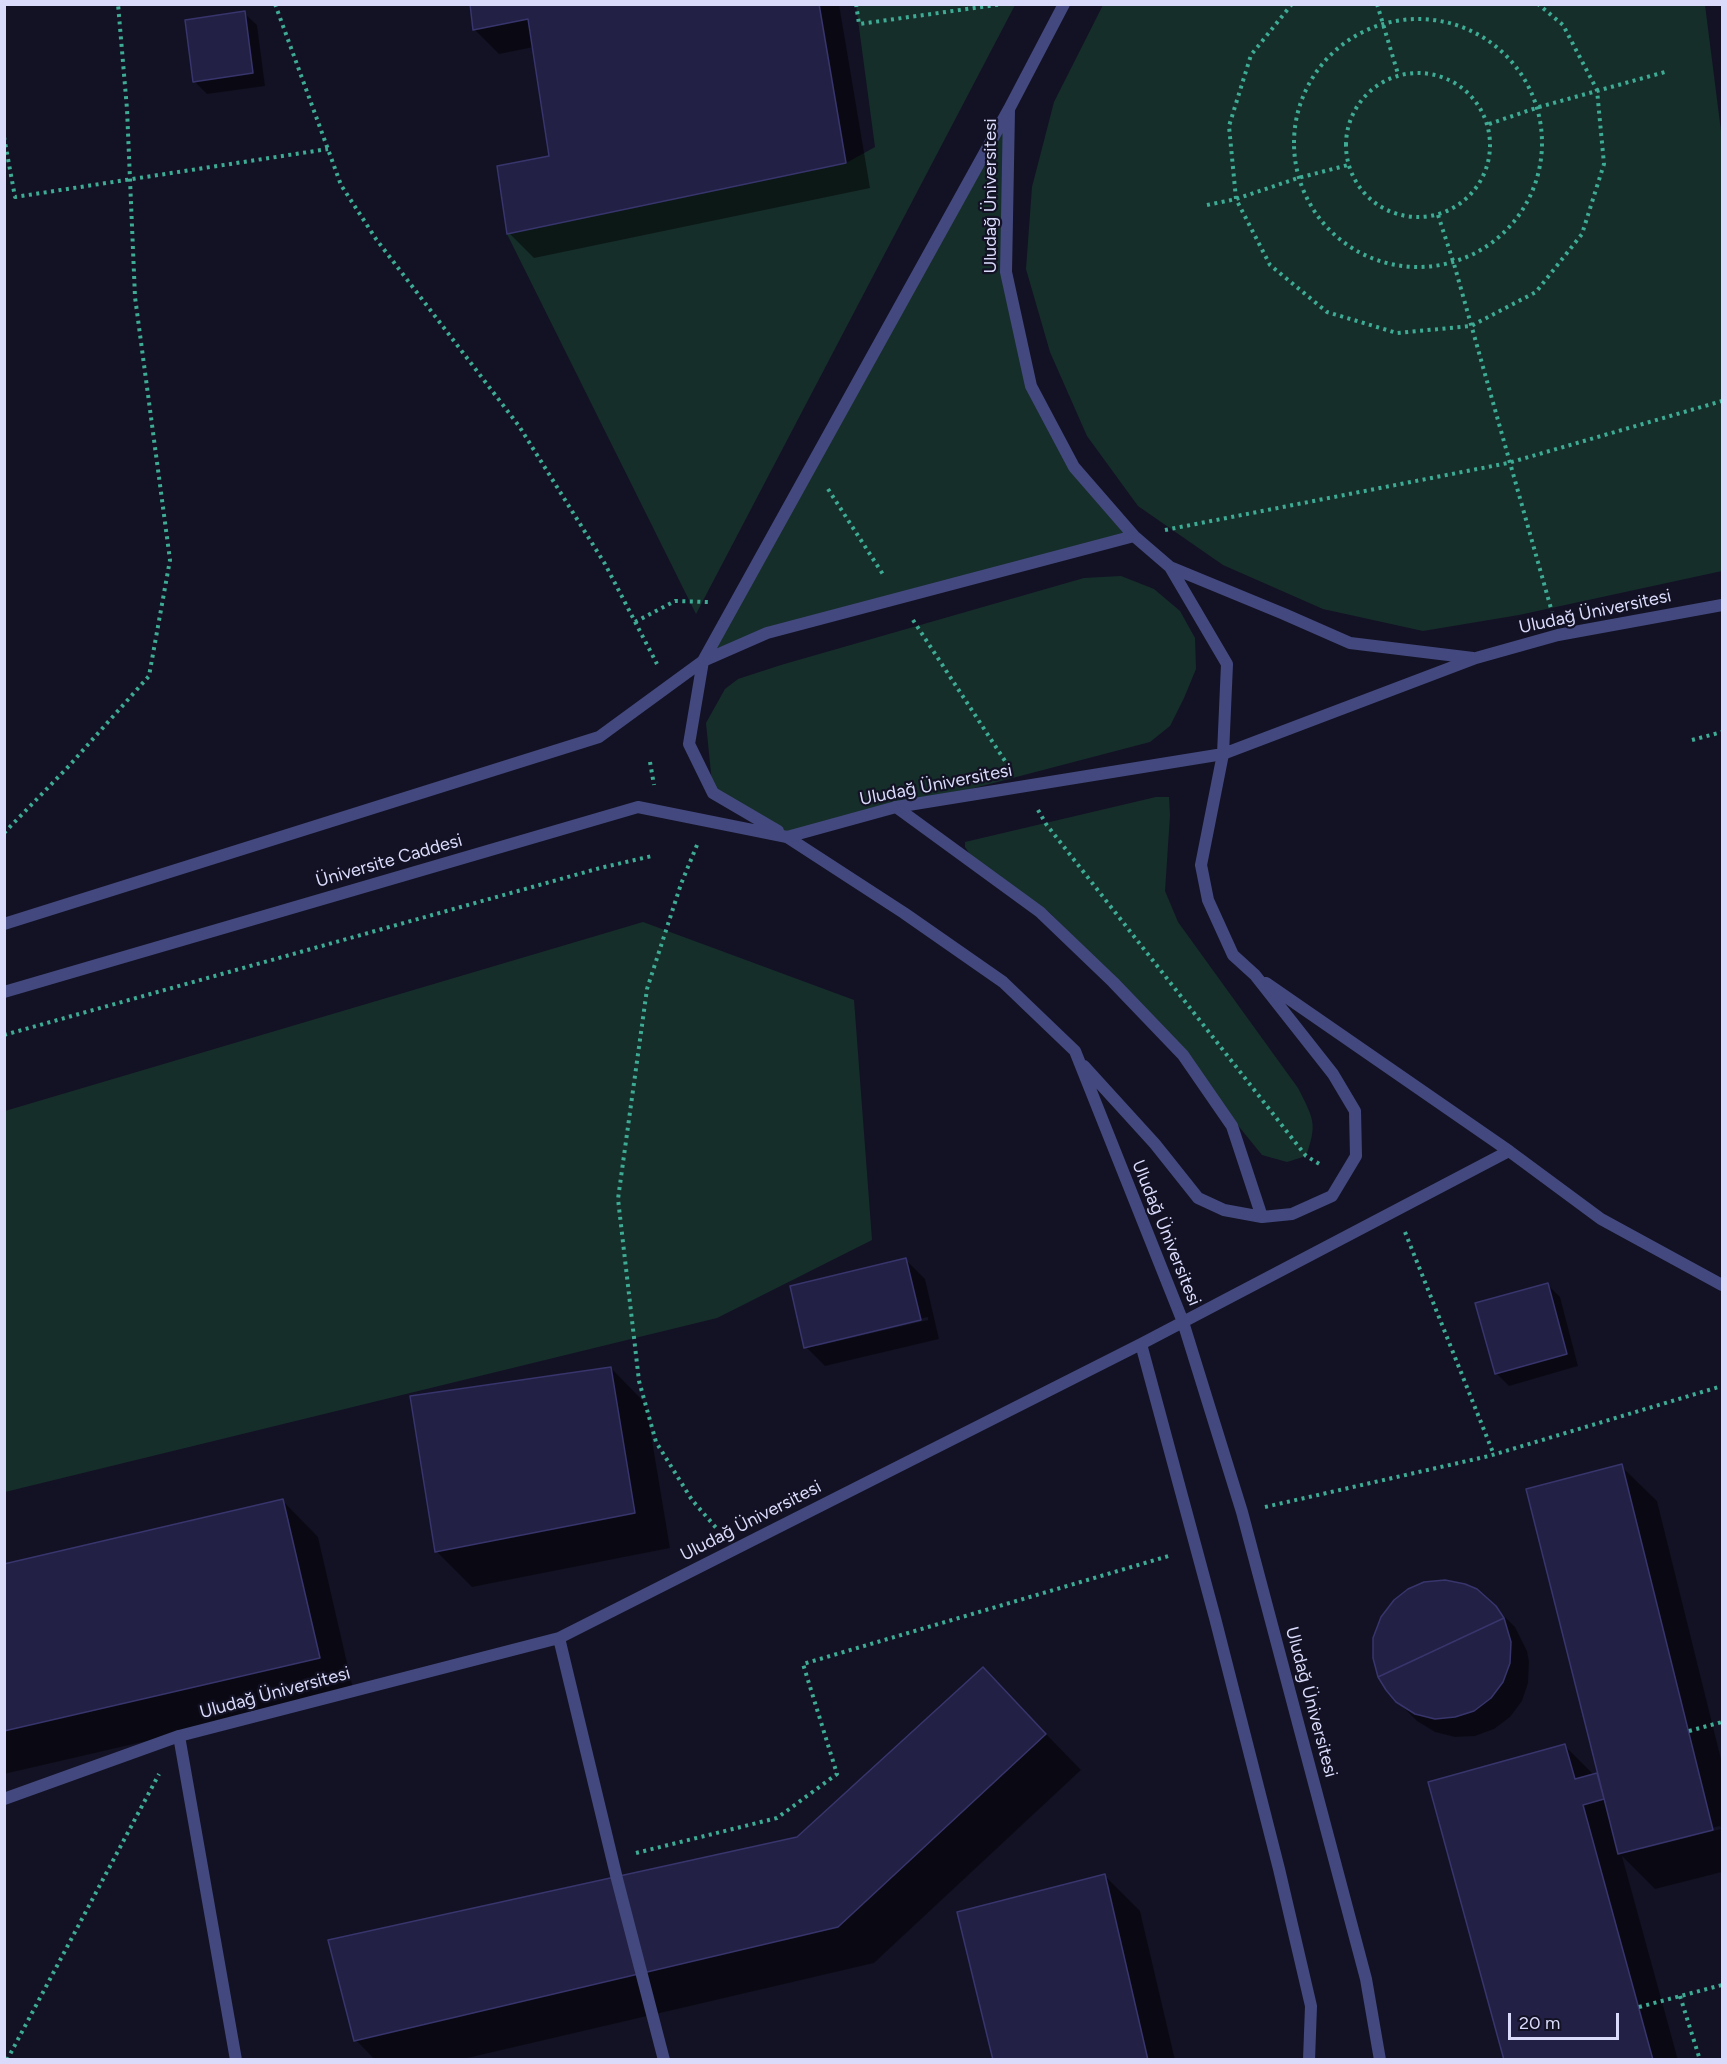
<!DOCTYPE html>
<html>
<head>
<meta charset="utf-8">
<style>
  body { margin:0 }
  #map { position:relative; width:1727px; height:2064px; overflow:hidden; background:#131225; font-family:Figtree,sans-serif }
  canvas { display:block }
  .frame { position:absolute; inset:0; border:6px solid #dadbfb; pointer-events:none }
  .scale { position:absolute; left:1508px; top:2013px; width:111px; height:27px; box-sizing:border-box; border:3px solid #dadbfb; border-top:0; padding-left:8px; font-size:18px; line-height:21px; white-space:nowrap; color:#dadbfb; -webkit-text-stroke:4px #131225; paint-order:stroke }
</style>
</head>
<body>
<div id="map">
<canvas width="1727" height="2064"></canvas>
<div class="frame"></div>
<div class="scale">20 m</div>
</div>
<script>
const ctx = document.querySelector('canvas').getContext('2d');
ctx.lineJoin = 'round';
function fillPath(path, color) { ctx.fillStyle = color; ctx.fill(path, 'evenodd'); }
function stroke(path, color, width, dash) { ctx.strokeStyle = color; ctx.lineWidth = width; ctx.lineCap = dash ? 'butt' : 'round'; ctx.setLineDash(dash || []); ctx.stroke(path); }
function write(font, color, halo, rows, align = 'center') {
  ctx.font = font + ' Figtree,sans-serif'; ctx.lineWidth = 4.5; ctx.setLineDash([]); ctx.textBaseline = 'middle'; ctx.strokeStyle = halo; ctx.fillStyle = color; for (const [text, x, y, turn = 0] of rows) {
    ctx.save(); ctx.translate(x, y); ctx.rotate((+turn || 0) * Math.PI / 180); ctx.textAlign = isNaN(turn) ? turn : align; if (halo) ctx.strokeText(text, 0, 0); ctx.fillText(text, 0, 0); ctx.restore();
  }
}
fillPath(new Path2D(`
  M856 5H1015L696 614 507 234 846 163 875 147Z
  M1103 5H1705L1722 139V571L1519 615 1423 631 1323 609 1223 565 1138 506 1087 436 1050 352 1026 269 1032 187 1054 102Z
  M1009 109 1006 272 1031 386 1074 467 1134 536 767 633 703 661Z
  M1121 576 1154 589 1180 611 1195 638 1196 669 1184 698 1170 726 1150 742 787 837 713 793 706 723 725 689 738 679 781 665 1084 578Z
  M1156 797H1169L1170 815 1165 891 1178 922 1298 1088C1313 1118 1318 1123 1306 1156L1287 1162 1262 1155 1236 1123 1176 1040 1049 912 974 860 965 847V842Z
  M643 922 854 1000 872 1240 717 1318 5 1492V1111Z`), '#162e2a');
fillPath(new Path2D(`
  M471 4H839L870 188 534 258 509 233 550 158 534 47 499 54 474 29Z
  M244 13 257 25 265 86 207 94 194 81Z
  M906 1260 925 1279 939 1339 825 1366 806 1347ZM928 1317V1320L817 1346V1343Z
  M1547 1284 1560 1297 1578 1366 1509 1386 1496 1373Z
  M611 1368 646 1404 670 1548 472 1587 436 1551Z
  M1621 1466 1657 1501 1722 1763V1872L1655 1889 1622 1856 1678 2060H1506L1565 1746 1594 1775 1599 1774ZM1720 1826 1721 1829 1642 1849V1846Z
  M283 1501 318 1537 354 1693 4 1774V1566Z
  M1495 1607 1515 1627 1527 1651 1529 1662 1528 1683 1522 1701 1510 1717 1494 1729 1475 1736 1455 1737 1435 1732 1417 1721 1397 1701Z
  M983 1669 1081 1770 874 1963 459 2060H375L356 2040 797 1838Z
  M1104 1875 1140 1911 1175 2060H995Z`), '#0007');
const building = new Path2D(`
  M470 4H819L846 163 507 234 497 166 549 156 528 19 473 30Z
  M245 11 253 73 193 82 185 20Z
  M906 1258 921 1320 804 1348 790 1286Z
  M1548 1283 1567 1354 1495 1374 1475 1303Z
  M611 1367 635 1513 435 1552 410 1396Z
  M1622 1464 1713 1830 1618 1854 1526 1489Z
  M283 1499 320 1658 4 1731V1564Z
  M1445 1580 1465 1584 1477 1589 1496 1606 1504 1618 1378 1677 1373 1658V1638L1381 1617 1394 1600 1408 1589 1424 1582Z
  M1504 1618 1511 1642 1510 1663 1503 1682 1491 1698 1474 1711 1455 1717 1435 1719 1415 1714 1396 1702 1386 1690 1378 1677Z
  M983 1667 1046 1734 838 1927 354 2041 328 1940 797 1837Z
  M1565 1744 1575 1779 1597 1773 1604 1799 1583 1805 1653 2060H1504L1428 1782Z
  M1105 1874 1148 2060H993L957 1912Z`);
fillPath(building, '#222044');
stroke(building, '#38356d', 1.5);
stroke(new Path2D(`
  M275 4 341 185 376 239 519 426 605 564 657 664
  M856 4 859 24 1003 4
  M1292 4 1251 55 1229 126 1236 199 1270 265 1327 312 1397 333 1471 326 1536 292 1582 234 1604 164 1597 90 1563 25 1538 4
  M1377 4 1398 74
  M1294 143a124 124 0 1 1 248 0a124 124 0 1 1-248 0Z
  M1346 145a72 72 0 1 1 144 0a72 72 0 1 1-144 0Z
  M1489 124 1539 107 1665 72
  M4 137 15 197 328 149
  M1207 205 1236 199 1298 178 1348 165
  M1438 215 1454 264 1552 612
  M828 489 884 576
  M1165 530 1508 463 1722 401
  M913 620 1007 764
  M635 622 675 601 708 602
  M1692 740 1722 732
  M650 762 654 785
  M1038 810 1046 824 1306 1156 1323 1166
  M4 833 68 767 149 676 170 560 135 297 127 109 118 4
  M697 845 681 884 647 989 618 1199 639 1381 656 1442 692 1500 718 1530
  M4 1035 600 868 652 856
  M1405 1232 1494 1455
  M1265 1507 1489 1456 1722 1386
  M1689 1731 1722 1722
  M636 1853 777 1818 837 1774 803 1664 1172 1555
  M1680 1996 1700 2060
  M1639 2007 1722 1985
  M7 2060 159 1774`), '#3eab94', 4, [3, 4.5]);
stroke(new Path2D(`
  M896 807 1040 912 1113 982 1183 1055 1232 1126 1262 1217
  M787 837 904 913 1003 982 1075 1051 1183 1322 1242 1512 1366 1979 1380 2060
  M1266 983 1509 1151 1601 1219 1722 1285
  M1084 1066 1155 1144 1198 1198 1224 1210 1262 1217 1292 1214 1332 1196 1356 1156 1355 1111 1333 1074 1255 975 1233 955 1208 900 1201 865 1223 754
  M1141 1344 1215 1618 1279 1869 1311 2006 1309 2060
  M559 1638 617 1879 664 2060
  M179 1736 236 2060
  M4 1799 179 1736 559 1638 1141 1344 1509 1151`), '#43497e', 12);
stroke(new Path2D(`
  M1009 110 1006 272 1031 386 1074 467 1134 536 1170 567 1284 614 1350 643 1473 658
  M1170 567 1227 664 1223 754
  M778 831 713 793 689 744 703 661 1009 109 1064 4
  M4 924 599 737 703 661 767 633 1134 536
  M4 992 638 807 787 837 896 807 1223 754 1476 658 1558 635 1722 605`), '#43497e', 12);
write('18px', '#dadbfb', '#131225', [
  ["Uludağ Üniversitesi",991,196,-90],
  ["Uludağ Üniversitesi",1595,612,-12],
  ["Uludağ Üniversitesi",936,785,-11],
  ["Üniversite Caddesi",389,861,-16],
  ["Uludağ Üniversitesi",1166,1233,68],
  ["Uludağ Üniversitesi",751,1521,-27],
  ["Uludağ Üniversitesi",275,1693,-15],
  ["Uludağ Üniversitesi",1311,1702,75]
]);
</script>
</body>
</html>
